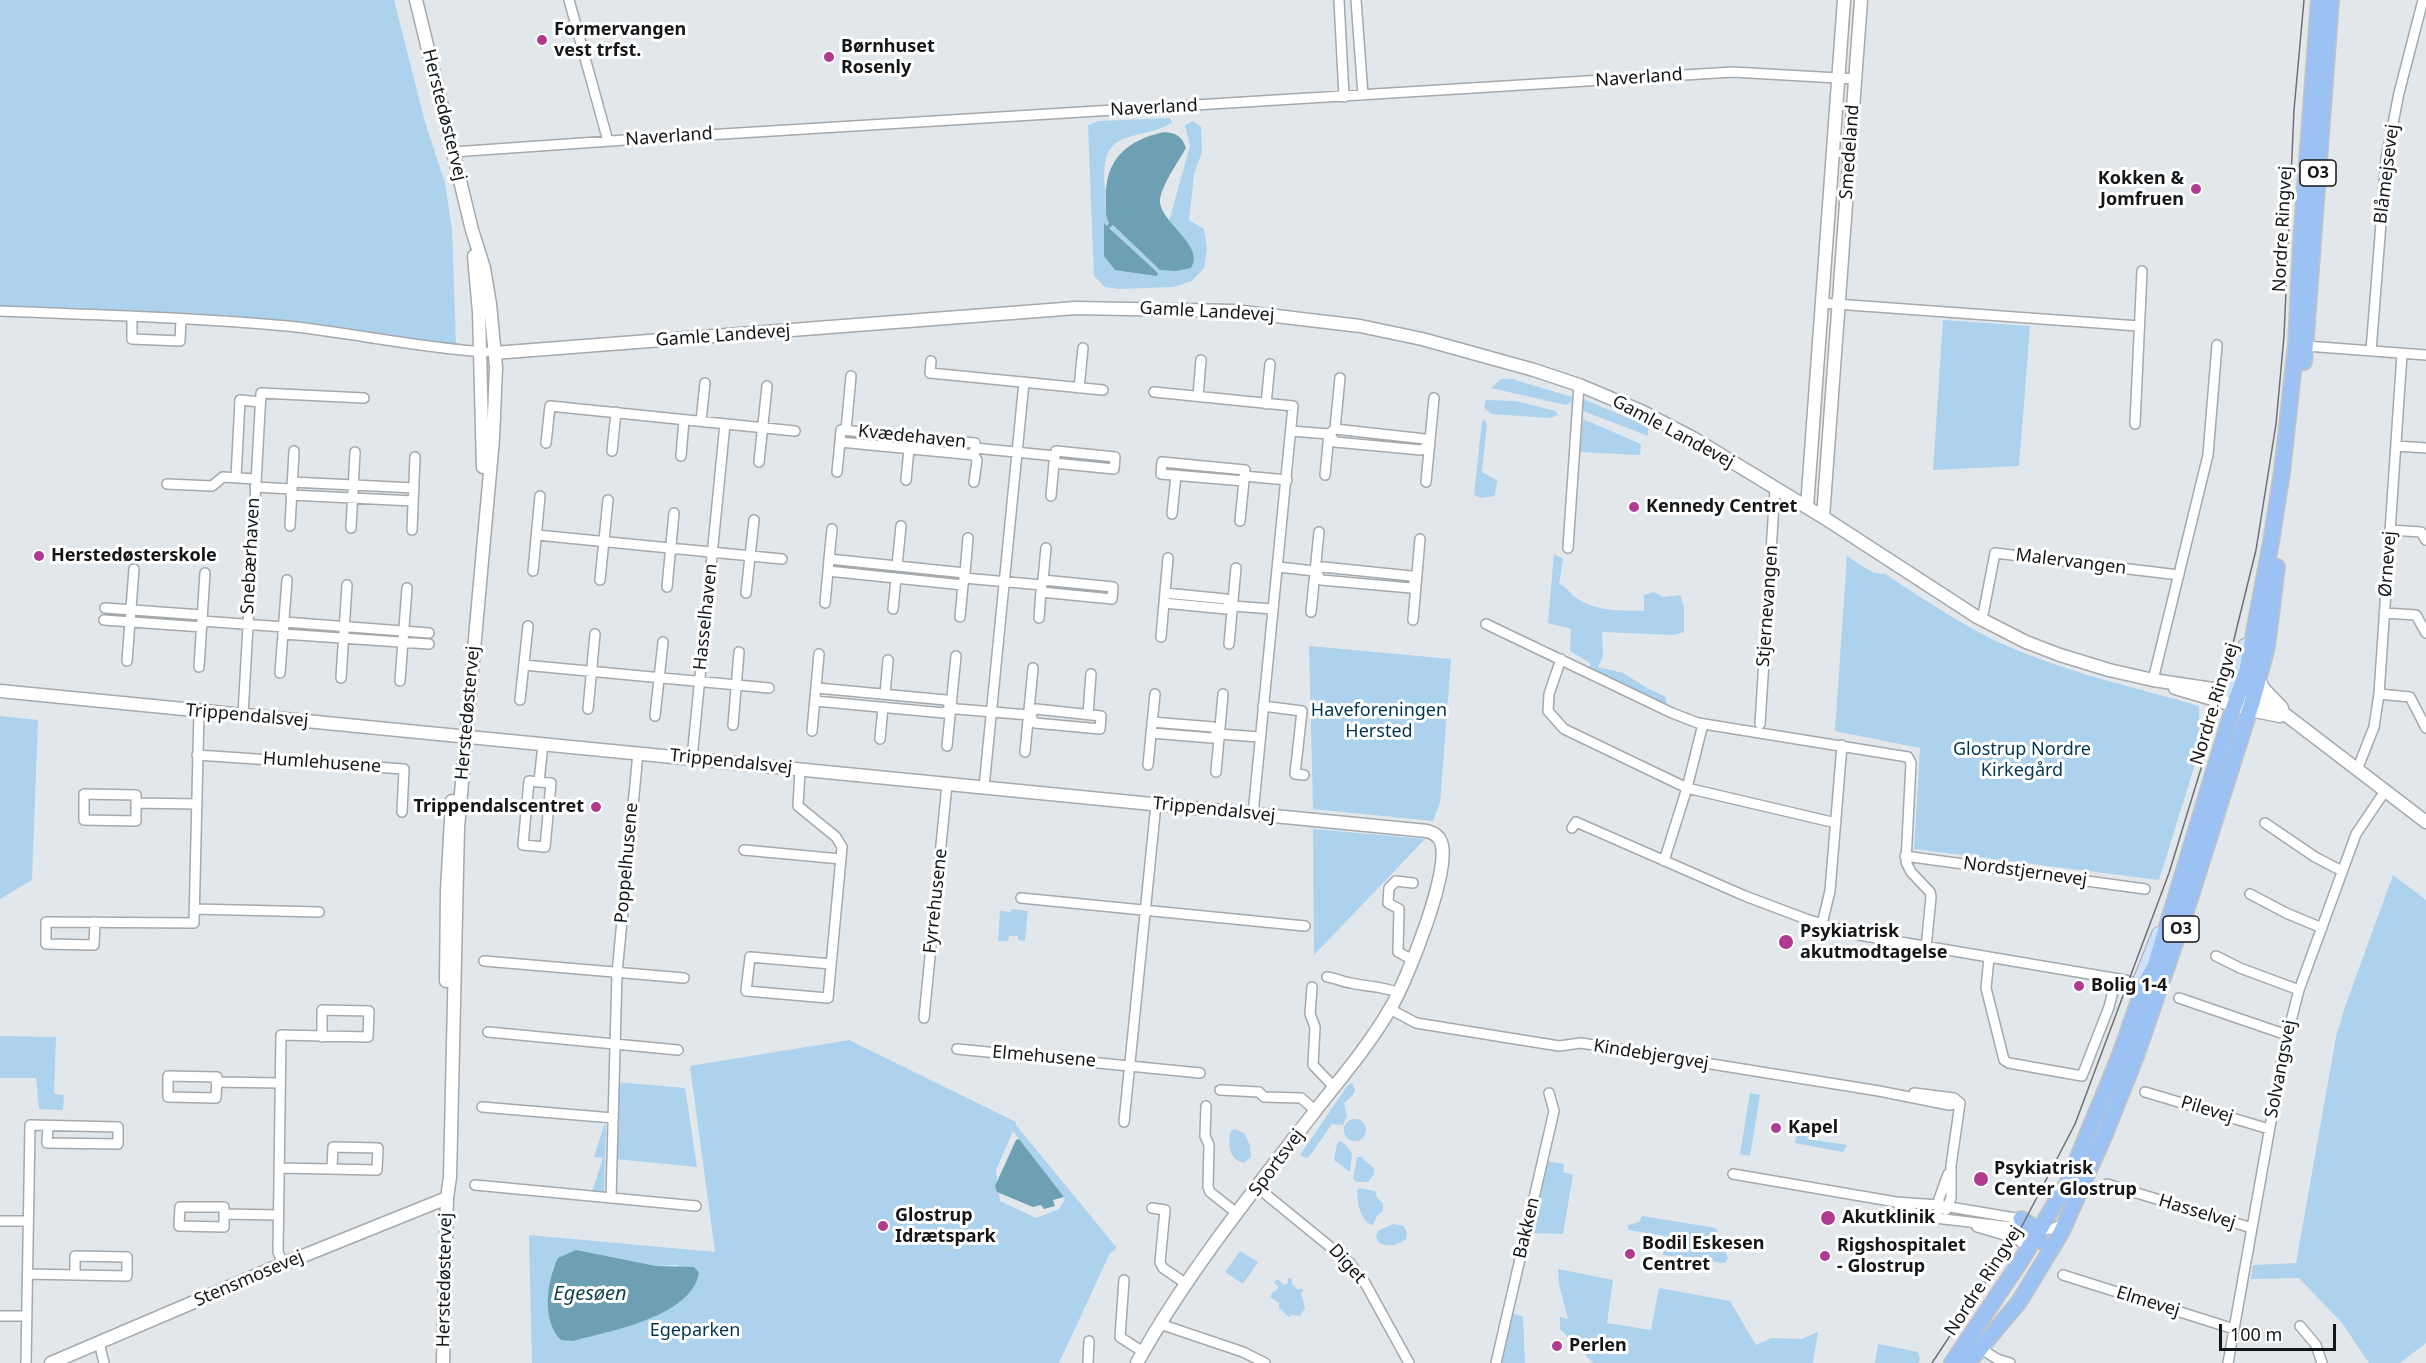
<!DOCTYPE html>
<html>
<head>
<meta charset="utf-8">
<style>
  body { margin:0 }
  #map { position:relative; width:2426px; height:1363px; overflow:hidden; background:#e2e7eb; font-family:"Noto Sans",sans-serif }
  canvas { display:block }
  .scale { position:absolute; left:2219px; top:1324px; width:117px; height:27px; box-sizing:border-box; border:3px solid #151618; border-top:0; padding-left:8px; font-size:18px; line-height:21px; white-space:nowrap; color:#151618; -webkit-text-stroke:4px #fff; paint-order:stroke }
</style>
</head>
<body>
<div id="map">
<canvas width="2426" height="1363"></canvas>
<div class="scale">100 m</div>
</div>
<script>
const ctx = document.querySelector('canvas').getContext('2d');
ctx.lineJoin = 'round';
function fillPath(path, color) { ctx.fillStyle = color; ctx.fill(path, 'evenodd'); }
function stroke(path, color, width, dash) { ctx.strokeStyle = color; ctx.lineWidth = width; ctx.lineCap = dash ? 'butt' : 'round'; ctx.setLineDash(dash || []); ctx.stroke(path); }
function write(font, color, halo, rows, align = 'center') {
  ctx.font = font + ' "Noto Sans",sans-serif'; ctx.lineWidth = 6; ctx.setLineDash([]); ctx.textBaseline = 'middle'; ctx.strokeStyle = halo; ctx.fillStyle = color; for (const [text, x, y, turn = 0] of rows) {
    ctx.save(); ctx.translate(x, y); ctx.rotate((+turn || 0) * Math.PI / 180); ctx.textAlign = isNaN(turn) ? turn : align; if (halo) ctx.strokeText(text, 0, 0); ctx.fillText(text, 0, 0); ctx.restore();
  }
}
fillPath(new Path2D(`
  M0 0H394L425 122 445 183 452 229 456 346 338 328 148 312 0 309Z
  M1170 118 1172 123C1136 143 1099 125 1105 187 1106 199 1104 213 1109 223L1107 226 1104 224V256L1158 273 1109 228 1113 225 1160 270 1182 235 1169 221 1190 146 1185 125 1193 121 1201 127 1202 152 1194 174 1189 220 1204 229 1207 248 1204 268 1192 281 1173 287 1119 289 1105 287 1094 276 1088 125 1099 121Z
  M1943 320 2030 326 2019 466 1933 470Z
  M1501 379H1512L1572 397 1573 401 1566 405 1491 388Z
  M1583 399 1648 426V436L1583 411Z
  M1486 400 1515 401 1556 411 1558 415 1550 418 1491 414 1484 407Z
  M1583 419 1641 444 1640 455 1580 452Z
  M1484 420 1487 424 1482 472 1497 480 1495 496 1481 498 1474 495 1482 421Z
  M1554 554 1563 559 1559 584C1568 587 1570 595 1578 599 1597 612 1622 610 1644 611V595L1654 592 1663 597 1680 595 1684 607V632L1674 635 1602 632 1603 656 1598 667 1623 673 1647 688 1666 697 1667 707 1590 670V663L1570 651 1571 629 1548 623Z
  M1847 556C1858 563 1872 575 1885 574 1930 603 1974 634 2024 653 2081 676 2141 689 2199 706L2200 748 2159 880 1914 849 1920 748 1835 731Z
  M1309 646 1451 659 1440 803 1433 821 1313 809Z
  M0 716 38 720 32 880 0 899Z
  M1313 829 1425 839 1314 955Z
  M2393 875 2426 900V1343L2400 1363H2369L2342 1323 2299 1278 2251 1279 2253 1265 2296 1263 2336 1037 2346 1004Z
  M1011 909 1028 911 1025 941 1018 940V936H1009L1008 941H998L1000 911 1011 912Z
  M0 1036 56 1037 54 1094 64 1095 63 1110 39 1109 36 1078H0Z
  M849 1040 1016 1122V1125L1117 1248 1110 1253 1059 1363H532L529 1235 715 1252 690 1066ZM1013 1131 1065 1199 1059 1209 1036 1218 1000 1201 996 1170ZM589 1253 656 1266 679 1265 561 1340C542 1322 549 1289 553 1267Z
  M617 1082 685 1088 697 1167 615 1159Z
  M1352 1083 1355 1090 1353 1095 1344 1103 1347 1116 1343 1125 1332 1124 1309 1157 1305 1158 1300 1155 1348 1085Z
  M1750 1093 1760 1095 1750 1156 1740 1154Z
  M1344 1130a11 11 0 1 1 22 0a11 11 0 1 1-22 0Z
  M604 1125H606L604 1193 592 1192 603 1158 594 1157Z
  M1235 1129 1244 1133 1250 1145 1251 1157 1244 1163C1229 1160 1227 1144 1231 1131Z
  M1798 1129 1809 1131 1807 1139 1847 1145 1843 1152 1795 1143Z
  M1340 1141 1344 1143 1352 1153 1350 1172 1334 1160 1337 1144Z
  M1357 1157H1361L1374 1168V1174L1368 1182H1357L1353 1179Z
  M1546 1161 1564 1164 1563 1172 1573 1175 1563 1234 1531 1233Z
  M1360 1188 1375 1191 1377 1198 1383 1203V1211L1377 1216 1373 1225C1361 1223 1357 1202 1357 1191Z
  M1642 1216 1716 1228 1728 1258 1725 1263H1722L1663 1255 1666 1236 1628 1230V1225L1639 1222Z
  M1393 1224 1404 1226 1407 1233 1406 1239C1398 1246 1388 1247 1379 1243L1376 1237 1378 1231Z
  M1240 1251 1258 1262 1243 1284 1225 1272Z
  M1558 1269 1613 1280 1607 1323 1651 1330 1659 1288 1730 1301 1756 1345 1771 1338 1801 1339 1818 1332 1813 1363H1593L1560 1329V1317L1568 1319 1559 1284Z
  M1288 1278 1292 1279V1284L1298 1290 1302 1288 1303 1291 1301 1293 1305 1308 1300 1316 1292 1315 1289 1317 1279 1308V1303L1270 1297 1272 1293 1279 1288 1274 1282 1278 1279 1284 1285 1288 1283Z
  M1511 1313 1523 1317 1525 1363H1501Z
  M1878 1344 1918 1352 1920 1360 1918 1363H1875Z`), '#acd2ee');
fillPath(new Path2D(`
  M1164 132C1176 133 1182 136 1186 148 1179 161 1159 188 1160 203 1163 224 1205 246 1191 268L1176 271 1160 270 1113 225 1109 228 1158 273 1157 276 1115 270 1104 256V223L1107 226 1109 223C1105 216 1106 209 1106 200 1104 160 1127 140 1164 132Z
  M1019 1139 1064 1197 1053 1200 1055 1206 1044 1209 1041 1205 1033 1207 997 1192 995 1186 1016 1140Z
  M576 1250 656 1266 694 1267 699 1273C691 1317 610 1331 573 1341L561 1340C541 1321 547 1280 558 1258Z`), '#6ea0b3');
const minor = new Path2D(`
  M569 0 608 141
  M1339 0 1344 97
  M1356 0 1363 95
  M453 152 625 140 1733 72 1855 79
  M1822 303 2139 326
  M0 311C96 315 192 317 287 326 354 333 419 348 486 352
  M132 317V339L180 341 181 319
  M2306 346 2426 355
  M2371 351 2386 159 2399 93 2423 0
  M931 361 930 373 1103 390
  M1079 388 1083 348
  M1154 392 1293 406 1253 814
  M1198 396 1201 360
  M1266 404 1270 364
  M701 421 705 383
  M2135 424 2142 271
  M1335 429 1340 378
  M846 430 851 376
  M1291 431 1329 434 1335 429 1425 439 1430 445 1421 450 1335 442 1329 434
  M546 443 550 406 795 431
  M2396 446 2426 448
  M975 448 974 455 840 442 841 430 975 443V448L1055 456 1056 451 1115 457 1114 469 1054 463 1055 456
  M612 451 616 412
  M974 455 977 460 974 482
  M681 456 684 420
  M759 462 767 386
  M837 472 840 442
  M1325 475 1329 434
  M1244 476 1245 470 1162 462 1161 474 1244 481V476L1287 480
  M236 478 240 400 260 402
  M906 480 909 449
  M292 482 414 488
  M1426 482 1434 398
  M167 484 212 486 223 477 255 479
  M255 487 292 489
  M291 495 413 501
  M1051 496 1054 463
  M1172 514 1176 475
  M1240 521 1244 481
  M290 526 294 451
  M351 528 355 452
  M412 530 415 457
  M2390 530 2421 532 2426 540
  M537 535 782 559
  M1568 548 1579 385
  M829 559 832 529
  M897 566 901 526
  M1278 567 1315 571 1323 567 1411 576 1416 582 1411 588 1321 580 1315 571
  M533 571 540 496
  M965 573 968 538
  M964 578 963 585 828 571 829 559 965 573 964 578 1042 585 1043 580 1113 587 1112 599 1041 592 1042 585
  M600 580 608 500
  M1043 580 1046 548
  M667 587 674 513
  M746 593 754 520
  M1165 593 1226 599 1232 606
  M825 603 828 571
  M1164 603 1226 609 1232 606 1273 609
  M105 608 202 615
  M893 609 896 578
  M1311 612 1319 532
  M2384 613 2416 615 2426 633
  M960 617 963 585
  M1039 618 1041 592
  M104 620 202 627
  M1413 620 1420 539
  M1982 620 1995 553 2179 575
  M202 621 284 627
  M284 622 429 633
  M1486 624 1672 713 1698 723 1908 757 1911 763 1906 862 1911 872 1930 892 1931 897 1926 948
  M283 634 429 644
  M1161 637 1168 558
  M1229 644 1236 568
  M1561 659 1549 694 1548 711 1564 729 1687 788 1836 823
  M127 661 134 569
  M524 665 769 688
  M199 667 205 573
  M280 673 287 580
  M341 678 347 585
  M2153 680 2208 455 2217 345
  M400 681 407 588
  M817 688 946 700 951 708 957 709 1029 715 1036 709 1101 716 1100 729 1035 723 1029 715
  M885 694 888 660
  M2379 694 2410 697 2426 728
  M520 700 528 626
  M815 701 944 713 951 708
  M1263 706 1302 711 1295 774 1304 775
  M588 709 595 634
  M1088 714 1091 674
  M243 715 261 393 364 398
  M655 716 663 642
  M1152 722 1213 727 1219 734 1259 737
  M1760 724 1775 489
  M733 725 739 652
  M812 731 819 654
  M1151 733 1212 738 1219 734
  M880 739 883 707
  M947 746 956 656
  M1025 752 1033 668
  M197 755 404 769 402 812
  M692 758 725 424
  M1148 765 1155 694
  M800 770 798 806 836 837 842 847 828 998 746 991 750 957 831 964
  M2357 770 2374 727 2379 694 2402 354
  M1216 772 1223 694
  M539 782 551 783 545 847 523 845 529 781 539 782 543 744
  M984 787 1024 382
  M84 794 136 795V821L84 820Z
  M136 803 196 804
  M2265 823 2315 857 2342 871
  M1572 828 1576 822 1745 896 1806 919 1859 935 2125 980 2143 985
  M744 850 841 859
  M1905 856 2145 889
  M1664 861 1687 788 1703 724
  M1413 883 1396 881 1389 888 1388 903 1399 909 1398 952 1413 960
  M2250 894 2286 913 2322 928
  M1021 898 1305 926
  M195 909 319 912
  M95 922 94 945 46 944V922L194 923 199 711
  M1822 924 1830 891 1842 745
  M2216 956 2240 968 2299 990
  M1989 958 1986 988 2004 1060 2009 1063 2082 1076 2109 1007 2116 979
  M484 961 684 978
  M1327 977C1336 978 1343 982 1351 983 1368 987 1383 986 1399 993
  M1312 987 1310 1014 1315 1027 1313 1065 1334 1087
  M2179 998 2287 1035
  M1390 1009 1416 1023 1559 1046 1581 1043 1879 1091 1949 1105 1960 1103
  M924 1018 947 784
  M488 1032 678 1050
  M957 1049 1200 1073
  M168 1076 217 1077 216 1098 168 1097Z
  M216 1082 280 1083
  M1220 1090 1259 1092 1264 1097 1301 1098 1316 1111
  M2145 1092 2269 1129
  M1914 1093 1954 1098 1960 1103
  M1206 1106 1205 1136 1209 1145 1208 1187 1210 1192 1238 1214
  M482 1107 613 1118
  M1124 1122 1156 804
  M280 1168 377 1170 378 1148 333 1147 332 1169
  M1733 1174 1896 1202 1938 1205 2021 1219
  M2107 1184 2252 1228
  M475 1185 696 1206
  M1258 1188 1350 1263 1365 1283 1409 1363
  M611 1198 617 973 638 753
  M1896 1202 1905 1210 1927 1217 2036 1230 2053 1229 2064 1223
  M180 1207H224V1227L179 1226Z
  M1152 1208 1165 1210 1160 1262 1163 1268 1185 1283
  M1939 1210V1199L1948 1174
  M1946 1210 1951 1198V1166L1960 1103
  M224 1214 278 1215
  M0 1221H28
  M1977 1227 2015 1238 2025 1245 2026 1251
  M283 1264 278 1252 281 1035 368 1037 369 1011 322 1010V1037
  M28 1274 127 1276V1257L75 1256V1274
  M2063 1275 2234 1329
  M1124 1280 1120 1337 1143 1352
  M0 1316H27
  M1160 1324 1243 1352 1265 1363
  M2300 1326 2316 1345 2322 1363
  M99 1342 104 1363
  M1980 1348 1997 1359 2010 1363
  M26 1363 30 1125 118 1127V1144L47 1143 48 1126
  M1088 1363 1089 1341
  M1496 1363 1554 1111 1549 1093
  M2228 1363 2284 1048 2299 990 2356 834 2385 791`);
const tertiary = new Path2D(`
  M416 0 472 230 484 268 490 304 496 367 493 439 458 827 450 1177 447 1198 443 1363
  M474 256 479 312 483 467
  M494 353 1076 308 1234 311 1360 326 1422 339 1534 370 1579 385 1641 411 1693 438 1823 517 1977 617 2026 642 2060 655 2109 670 2153 680 2226 691
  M1807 507 1844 0
  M1823 517 1861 0
  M2259 679 2263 688 2282 708
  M2175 688 2250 710 2280 716
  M0 691 1427 831C1434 833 1439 836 1441 842 1452 869 1406 983 1390 1009 1368 1047 1339 1080 1312 1115 1251 1194 1185 1276 1137 1363
  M2246 697 2265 703 2286 715 2426 822
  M446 981 447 891 452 801
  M51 1363 283 1264 447 1198`);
const secondary = new Path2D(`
  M2219 690 2227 689 2237 677 2245 646
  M2139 984 2159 934`);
const primary = new Path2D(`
  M2304 362 2331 0
  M2021 1219C2031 1225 2038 1229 2040 1241
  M1952 1363 2020 1262 2067 1184 2120 1055 2144 986 2155 966 2230 718 2247 670 2271 542 2282 472 2296 345 2301 243 2319 0
  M1968 1363 2019 1302 2061 1233 2105 1134 2136 1056 2186 911 2253 699 2267 647 2277 567`);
stroke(minor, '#a4a9ad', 12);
stroke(tertiary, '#a4a9ad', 15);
stroke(secondary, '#a4a9ad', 16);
stroke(primary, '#c2c2c3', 18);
stroke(minor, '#fff', 9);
stroke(tertiary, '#fff', 12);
stroke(secondary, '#cee1fa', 14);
stroke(primary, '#9cc2f4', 15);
stroke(new Path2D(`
  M1932 1363 2021 1228 2075 1124 2169 873 2207 749 2256 550 2276 424 2284 336 2294 110 2304 0`), '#6e7073', 1.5);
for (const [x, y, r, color] of [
  [542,40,6,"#b03a90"],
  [829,57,6,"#b03a90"],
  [2196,189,6,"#b03a90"],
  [1634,507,6,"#b03a90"],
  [39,556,6,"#b03a90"],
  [596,807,6,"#b03a90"],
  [1786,942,8,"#b03a90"],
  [2079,986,6,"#b03a90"],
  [1776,1128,6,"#b03a90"],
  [1981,1179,8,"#b03a90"],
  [1828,1218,8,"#b03a90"],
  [883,1226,6,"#b03a90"],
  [1630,1254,6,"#b03a90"],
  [1825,1256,6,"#b03a90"],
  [1557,1346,6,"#b03a90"]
]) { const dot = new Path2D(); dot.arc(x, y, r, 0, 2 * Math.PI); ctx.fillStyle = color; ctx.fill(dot); stroke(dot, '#fff', 2); }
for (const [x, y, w] of [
  [2318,173,36],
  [2181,929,36]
]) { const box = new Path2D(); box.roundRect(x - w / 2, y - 13, w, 26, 4.5); ctx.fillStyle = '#fff'; ctx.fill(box); stroke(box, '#151618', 1.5); }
write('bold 16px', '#151618', null, [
  ["O3",2318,173],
  ["O3",2181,929]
]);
write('bold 18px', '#151618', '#fff', [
  ["Formervangen",554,30],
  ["vest trfst.",554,51],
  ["Børnhuset",841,47],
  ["Rosenly",841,68],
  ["Kokken &",2184,179,"right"],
  ["Jomfruen",2184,200,"right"],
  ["Kennedy Centret",1646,507],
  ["Herstedøsterskole",51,556],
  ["Trippendalscentret",584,807,"right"],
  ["Psykiatrisk",1800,932],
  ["akutmodtagelse",1800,953],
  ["Bolig 1-4",2091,986],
  ["Kapel",1788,1128],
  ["Psykiatrisk",1994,1169],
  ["Center Glostrup",1994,1190],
  ["Glostrup",895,1216],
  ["Idrætspark",895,1237],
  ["Akutklinik",1842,1218],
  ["Bodil Eskesen",1642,1244],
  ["Centret",1642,1265],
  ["Rigshospitalet",1837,1246],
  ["- Glostrup",1837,1267],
  ["Perlen",1569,1346]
], 'left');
write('18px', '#151618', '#fff', [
  ["Naverland",1639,78,-4],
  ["Naverland",1154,108,-3],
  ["Herstedøstervej",444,115,76],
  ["Naverland",669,137,-4],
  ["Smedeland",1850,152,-86],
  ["Blåmejsevej",2387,174,-83],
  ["Nordre Ringvej",2283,229,-87],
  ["Gamle Landevej",1207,312,3],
  ["Gamle Landevej",723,336,-4],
  ["Gamle Landevej",1673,432,28],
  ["Kvædehaven",912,437,6],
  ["Snebærhaven",251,556,-87],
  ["Malervangen",2071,562,7],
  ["Ørnevej",2388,564,-86],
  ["Stjernevangen",1768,606,-86],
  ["Hasselhaven",706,617,-84],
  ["Nordre Ringvej",2215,704,-73],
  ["Herstedøstervej",468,713,-85],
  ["Trippendalsvej",247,716,5],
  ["Trippendalsvej",731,762,6],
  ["Humlehusene",322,763,4],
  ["Trippendalsvej",1214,810,6],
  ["Poppelhusene",627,863,-85],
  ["Nordstjernevej",2025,872,8],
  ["Fyrrehusene",936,901,-84],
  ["Kindebjergvej",1651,1055,9],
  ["Elmehusene",1044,1057,5],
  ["Solvangsvej",2281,1069,-79],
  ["Pilevej",2207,1110,17],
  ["Sportsvej",1277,1163,-53],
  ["Hasselvej",2197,1212,17],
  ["Bakken",1527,1228,-77],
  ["Diget",1347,1264,48],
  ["Stensmosevej",249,1279,-23],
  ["Herstedøstervej",445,1280,-89],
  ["Nordre Ringvej",1984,1281,-57],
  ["Elmevej",2148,1302,17]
]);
write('18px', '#013451', '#fff', [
  ["Haveforeningen",1379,711],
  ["Hersted",1379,732],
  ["Glostrup Nordre",2022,750],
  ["Kirkegård",2022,771],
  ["Egeparken",695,1331]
]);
write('italic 20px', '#123f4d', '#fff', [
  ["Egesøen",590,1294]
]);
</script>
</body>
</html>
